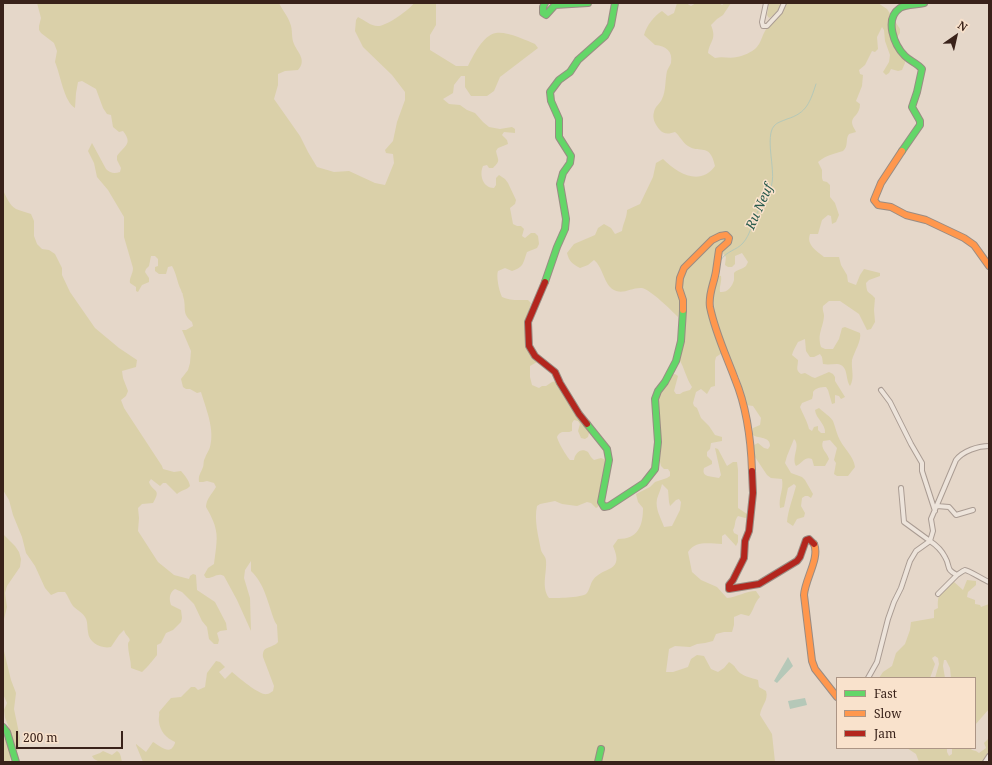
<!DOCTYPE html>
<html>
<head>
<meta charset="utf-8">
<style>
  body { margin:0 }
  #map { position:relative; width:992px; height:765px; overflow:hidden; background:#e5d7c9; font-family:"Noto Serif",serif }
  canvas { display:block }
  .frame { position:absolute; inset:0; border:4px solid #39221a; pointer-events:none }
  .legend { position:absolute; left:836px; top:677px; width:140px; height:72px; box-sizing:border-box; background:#f9e2cc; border:1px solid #ac9585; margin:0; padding:5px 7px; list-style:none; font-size:12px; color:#39221a }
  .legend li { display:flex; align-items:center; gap:8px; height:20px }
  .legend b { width:20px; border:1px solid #ac9585 }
  .north { position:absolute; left:936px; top:16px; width:40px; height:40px; -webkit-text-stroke:3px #f9e2cc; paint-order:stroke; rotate:34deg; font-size:11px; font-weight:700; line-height:16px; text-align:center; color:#39221a }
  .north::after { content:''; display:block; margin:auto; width:14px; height:18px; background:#39221a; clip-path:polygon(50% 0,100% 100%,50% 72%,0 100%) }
  .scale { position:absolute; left:16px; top:731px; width:107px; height:18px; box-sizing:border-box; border:2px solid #39221a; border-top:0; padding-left:5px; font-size:12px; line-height:14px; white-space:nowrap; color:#39221a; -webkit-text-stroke:3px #f9e2cc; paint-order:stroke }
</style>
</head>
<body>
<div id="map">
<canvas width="992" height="765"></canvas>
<div class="frame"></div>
<ul class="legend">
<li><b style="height:5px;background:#63d668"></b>Fast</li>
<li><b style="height:5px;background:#ff974d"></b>Slow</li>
<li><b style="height:5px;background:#b3261e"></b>Jam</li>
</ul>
<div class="north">N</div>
<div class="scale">200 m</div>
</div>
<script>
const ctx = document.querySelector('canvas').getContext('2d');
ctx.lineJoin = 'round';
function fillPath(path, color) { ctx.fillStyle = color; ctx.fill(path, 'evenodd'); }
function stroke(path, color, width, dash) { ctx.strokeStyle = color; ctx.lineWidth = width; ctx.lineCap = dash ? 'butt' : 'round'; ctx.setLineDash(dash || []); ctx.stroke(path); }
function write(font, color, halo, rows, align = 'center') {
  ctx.font = font + ' "Noto Serif",serif'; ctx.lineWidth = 3; ctx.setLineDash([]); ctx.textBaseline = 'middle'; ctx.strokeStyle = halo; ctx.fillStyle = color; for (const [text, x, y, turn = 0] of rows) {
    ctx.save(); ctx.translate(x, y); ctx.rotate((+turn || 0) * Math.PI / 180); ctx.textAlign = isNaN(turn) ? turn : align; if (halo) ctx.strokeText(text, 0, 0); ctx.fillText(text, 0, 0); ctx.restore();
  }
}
fillPath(new Path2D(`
  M37 3H279C282 10 288 16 290 23 293 29 291 38 294 44 298 53 307 60 298 70L285 71 278 74V85L274 99 300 136 308 152 317 167 334 172 349 171 375 183 385 185 394 163 393 154 386 153 385 150 393 141 397 122 405 100V92L392 75 363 47 355 31 356 20 358 17C364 20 372 27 379 26 388 25 409 10 414 3H436V25L430 35V50L456 66H468C473 56 483 35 496 33 506 31 526 40 535 44L538 48 500 77 494 91 487 96H471L465 87V76H461L454 85 453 93 443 99 449 104 460 105 467 110 475 113 483 122 489 127 500 129 512 127 515 129V133L504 132 502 135 507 140 508 144 498 148 496 151C498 161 501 160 493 168H489L487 165 483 166C479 175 483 188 494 188L496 185V178L499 175 505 179 508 183 516 200 515 204 510 208 513 224 517 226H521L524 229 522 236 525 238 531 233H535L538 236 539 244 537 248 527 252C523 263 524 267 512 271L505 268 498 271C496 276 499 291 502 297 510 301 519 300 528 300L531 303 525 323 526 342 528 350 537 362 530 366V377L532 385 539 388 542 386H546L552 382 556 381 590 429 588 437 585 439 581 438 578 431 580 424 578 421 574 420 572 423V431C566 434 561 429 557 437 558 442 567 457 570 460H574C575 453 581 447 588 452 590 455 591 458 594 460L601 458 606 460 598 507 596 508 591 503 587 502 577 506 562 504 555 501 540 504 537 506C534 520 538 535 541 550 542 554 546 556 546 561 547 573 541 587 549 598 556 598 580 598 586 594 590 590 590 584 593 580 603 566 625 573 613 546L618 539C638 539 643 526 643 508L638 502 636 494 650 487 655 482 667 478 670 476V472L668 469H664L661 466 660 462 661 439 656 402 659 394 664 388 671 375 675 374 678 376 674 391 676 394H680L683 392 690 390 692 387C686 378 685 369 679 359L682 279C689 263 706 247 721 237L727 239 714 269 707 295 722 353 716 357 715 361V386L711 387 707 394 701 389 696 392 693 403 694 406 697 408 701 418 709 426 715 435 722 437V441L711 443 710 449 707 452V456L712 461V464L704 468C701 478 712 476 719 478L721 475 715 448 718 449 727 466 733 462H737L738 470V508L747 514 749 517 745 518 738 516C734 521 736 525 733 530L734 533 738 535V542L736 546 725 534 722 536V544C710 544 696 540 688 552L692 572 701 580 717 587 727 598C738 597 745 591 756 591L760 597C754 603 754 610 749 616L741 614 734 617V625L732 632H724L716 634 713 641 705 643 697 644 690 647 675 646 669 649 666 672H673L688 667 691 659 697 655 704 656 711 669 718 672 724 668 729 662C737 667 735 669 740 673 745 677 753 678 758 680L759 687 766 691C769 700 761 706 760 715L772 734 775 762H143L136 745V744L146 752 153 742C157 744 166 752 171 749 172 749 175 744 175 743V742C166 738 160 731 159 722 158 718 160 715 159 712L171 698 181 697 191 687H195L198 690 205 687 207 673 216 661 220 662 225 667 219 672 225 679 232 672C238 677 260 696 267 694 269 694 271 692 273 691L274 686 263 657C262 645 272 649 278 642L277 625 275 622C268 604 265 584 251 571V561L245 570 244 578 250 598 251 631 237 600 224 576C217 572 213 579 206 578L204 575 208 568 214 564C215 555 218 539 216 531 215 523 210 514 206 507 206 499 212 494 216 487L214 483 207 481 203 482H199C198 475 201 473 203 467 204 465 203 461 205 458 206 454 209 451 210 447 215 429 206 409 201 392L197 393 190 389H186L183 387 181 379 188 370 190 363 191 351 182 330H186L193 326 192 322C181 313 187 308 183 296 182 290 183 296 181 290 177 282 177 275 172 266L168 267 166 274H159L155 271V267L158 266V259L155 256H151L149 266 146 269 145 272 149 278V282L142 285 138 292 136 291V287L130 283C129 278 133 274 133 268L124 237V217L108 190 97 177 94 163 88 151 92 143 106 169C110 173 114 174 120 172L121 168 117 160V156C125 145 133 144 123 131L119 132 113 127 111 115 107 114 103 108 96 89 82 81 78 82 76 93 75 108C64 102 60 73 55 62L57 51 54 43 41 33 39 30V26L41 18ZM662 484 668 490 669 502 670 506 676 500 679 499 681 502 680 510 672 526 664 527C661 518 655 509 657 499 658 495 661 489 662 484Z
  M677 3H686L691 6 696 3H719L722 5 725 3H731L723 15 717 19 711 25C717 40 710 40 708 53L715 58C723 56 729 59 737 57 743 56 752 52 756 48 761 43 762 36 765 31 771 21 781 14 786 3H878L887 9 900 29V33L894 42 905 59V63L902 70 898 71 891 69 889 73 886 75 883 72 889 62 890 55 885 41 884 30 882 27 877 37 878 49 875 52 872 51 865 65 859 70 860 74 863 75 862 86 856 101 860 104C860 115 852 116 852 122 852 126 855 129 856 132L849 134C845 139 849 146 843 151 834 154 826 155 818 162L822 170V178L823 181 827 182 830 185V197L835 203 839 215 836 222 832 224 831 216 828 215 822 220 818 234H810C806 245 817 251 824 257H839L841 265 847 275 848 282 856 285 860 275 864 269 880 273V276L869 280 866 283C867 295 868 290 875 298L874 310 875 322 871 329 867 330 859 314 840 301H829L823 306C822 310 824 312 824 316 823 329 817 333 821 347L825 349H833L839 339 842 328 845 327 860 333C862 340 854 352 852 360 851 369 855 378 850 386 845 379 849 365 837 364 832 364 828 365 823 364L822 357 820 354 814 357H810L806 351 805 339 798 342C796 346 793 350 792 355L798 360C798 367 795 370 801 374L805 373 812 377 815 378 829 372 833 374 835 377V381L845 397 841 399 839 396 835 395V403L832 404 828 390 826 387C821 387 815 388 813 392V395L812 399 802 403 800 407C803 415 807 420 809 429L812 431 814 427 818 426V430L821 433H825C826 424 816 419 815 410L819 408C821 410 832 418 833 421 835 426 836 431 838 436 842 447 854 456 855 467L848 476H837L834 474 836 463 834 460 837 448 830 440 823 441C820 449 827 452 829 459L825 466H814L812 459C804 456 802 464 796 466 791 457 801 446 794 439L787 456 785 463 791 473 802 477 805 480 813 494 811 498 808 496H805L802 498 801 506 805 513 804 517 797 519 793 526 787 522C788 510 793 498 796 486L794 484 788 488 784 507 780 508C778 497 784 490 782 479L771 478 767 475 755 457 754 453V445L758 443 764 448 768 449 770 446C770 436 759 439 753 435V428L760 425 761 418 753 406 746 405 739 377 726 354 716 321 712 289 717 275 721 276C722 282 719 286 720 292 727 293 732 287 734 280 734 278 734 275 734 273 736 270 743 269 746 266L748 262 742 253 735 256V264L732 267H728L725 265 726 257 722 252C724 246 731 243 732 237 729 232 726 231 720 232L710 239 678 278 676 287 680 304 678 317C671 310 651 290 642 288 632 287 623 295 614 290 604 285 603 267 594 260L588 265 580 268C572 264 569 261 567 253L574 244 595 235 598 228 604 224 611 228 615 234 622 231C623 223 627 218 627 210L640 204 653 177 656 163 663 159C677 173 700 187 715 166 710 142 700 154 688 146 682 142 680 136 675 132 669 134 664 135 659 129 655 124 652 118 654 112 655 106 660 104 662 99 666 91 665 80 667 71 668 68 670 66 671 63 673 51 666 46 655 45L644 35C647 25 654 16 662 11L668 16 674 13Z
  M769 3H783L774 15 769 18 767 15Z
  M3 190C6 196 9 205 16 209 20 211 26 212 31 214L34 221V236L37 244 42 249 49 250 55 254 62 268V275L70 292 95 328 119 348 137 360 136 367 122 371 123 378 128 391 126 396 121 400 124 408 162 466 163 469 174 472 181 471C185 476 189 480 190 486 187 490 181 490 177 494L166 483H163L160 486 151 479 149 482C153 493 162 488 153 503L142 504 138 508 139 518 138 531 158 562 174 575 189 579 190 576 193 574 196 575 197 590 215 602 226 623 227 630 220 631 217 633 219 640 218 644H214L209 639 207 627 202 621 194 604 182 592 175 589C169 593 169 599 171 605L181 610 182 618 181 622 173 630 166 633 161 643 157 645V655C155 658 144 671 142 672L131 668C131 660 128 652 128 645 128 640 131 642 129 638 127 635 125 634 124 630L119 635 111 647C101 649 89 643 88 632 87 626 88 622 85 617 82 612 77 610 73 606 70 602 68 596 65 592H58L51 595 45 588 35 566 26 553 22 537 13 515 9 500 3 490Z
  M3 534 15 546 19 552 21 559 20 567 7 586 5 593 7 607 3 623V635Z
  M967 580 976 581V585L968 592 967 597 975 600V604L980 605 981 607 989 604V709L975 725V678H951L950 668 946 660H944L943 666 945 678H935L939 664 938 658 935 656 932 658 935 664 930 678H879L883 672 892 666 896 653 905 644 910 630 911 622 934 618V610L938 608C937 592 942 592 953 581L963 590Z
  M3 647 11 680 16 693 14 709 20 738 19 748 16 753 8 725 5 718 4 710 7 703 3 694Z
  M3 735 10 751V762H3Z
  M989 738V756L984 762H919L916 754 907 748H947V752L949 756 952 754V748H970L972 750 976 751 979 753 986 748 984 743Z
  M103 751 112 755 117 751C121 753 121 758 122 762H100L94 759 92 756 100 753Z`), '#dad0a9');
fillPath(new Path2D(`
  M788 657 793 666 777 683 774 681Z
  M805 698 807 705 790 709 788 701Z`), '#b5c8b8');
stroke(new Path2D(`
  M720 261C727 250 736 251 743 243 750 235 752 224 756 215 761 204 770 195 772 183 775 168 765 137 774 126 777 122 783 121 787 119 807 113 810 102 816 84`), '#b5c8b8', 1);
const street = new Path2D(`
  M766 3 762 22 763 26H767L780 12 784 3
  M881 390 890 402 911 444 922 463V471L935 511
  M989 446C978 446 963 451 956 460L931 519 933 531 930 541C936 545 942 551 945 557 951 567 945 569 957 575 959 574 962 571 965 570 968 570 984 580 989 582
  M937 506 949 507 956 515 973 510
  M938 594 957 575
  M868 678 877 662 888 619 894 602 901 588 910 561 916 551 930 541 904 522 901 488
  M985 762 989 756`);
const fast = new Path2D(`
  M545 3 543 7V13L546 15 555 5 588 3
  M902 151 920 125V121L912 107 917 92 922 69C917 63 910 61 905 56 894 45 884 19 900 8 906 4 916 5 924 3
  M545 282 557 247 565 229 566 219 560 184 563 173 570 163 571 156 559 137V119L551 101 550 92 559 80 570 72 578 60 605 36 611 25 615 3
  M587 424 607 449 609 460 601 502 604 507 609 506 644 483 655 469 658 442 655 399 658 391 665 382 676 361 681 341 683 310
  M3 727 7 732 16 762
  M598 762 601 749`);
const slow = new Path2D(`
  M902 151 881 183 874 200 878 205 891 207 906 215 926 220 964 238 974 245 989 266
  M683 310V300L679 288 680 278 684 268 712 240 720 236 726 235 729 238 728 242 719 250C718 257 717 264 716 271 714 284 708 294 710 307 715 332 726 355 735 379 747 408 751 440 752 471
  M814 544C820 558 805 579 804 595L812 661 815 669 837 697`);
const jam = new Path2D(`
  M545 282 528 322 529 346 535 356 555 372 560 383 579 414 587 424
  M752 471 753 493 749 531 745 541 744 558 733 580 729 585V589L759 584 797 561 800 557 806 540 809 539 814 544`);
stroke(street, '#aa9c93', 6);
stroke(fast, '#998c83', 8);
stroke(slow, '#998c83', 8);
stroke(jam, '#998c83', 8);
stroke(street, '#ede4db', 4);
stroke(fast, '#63d668', 6);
stroke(slow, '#ff974d', 6);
stroke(jam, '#b3261e', 6);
write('italic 13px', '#285a4c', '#f9e2cc', [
  ["Ru Neuf",760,207,-66]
]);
</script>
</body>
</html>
